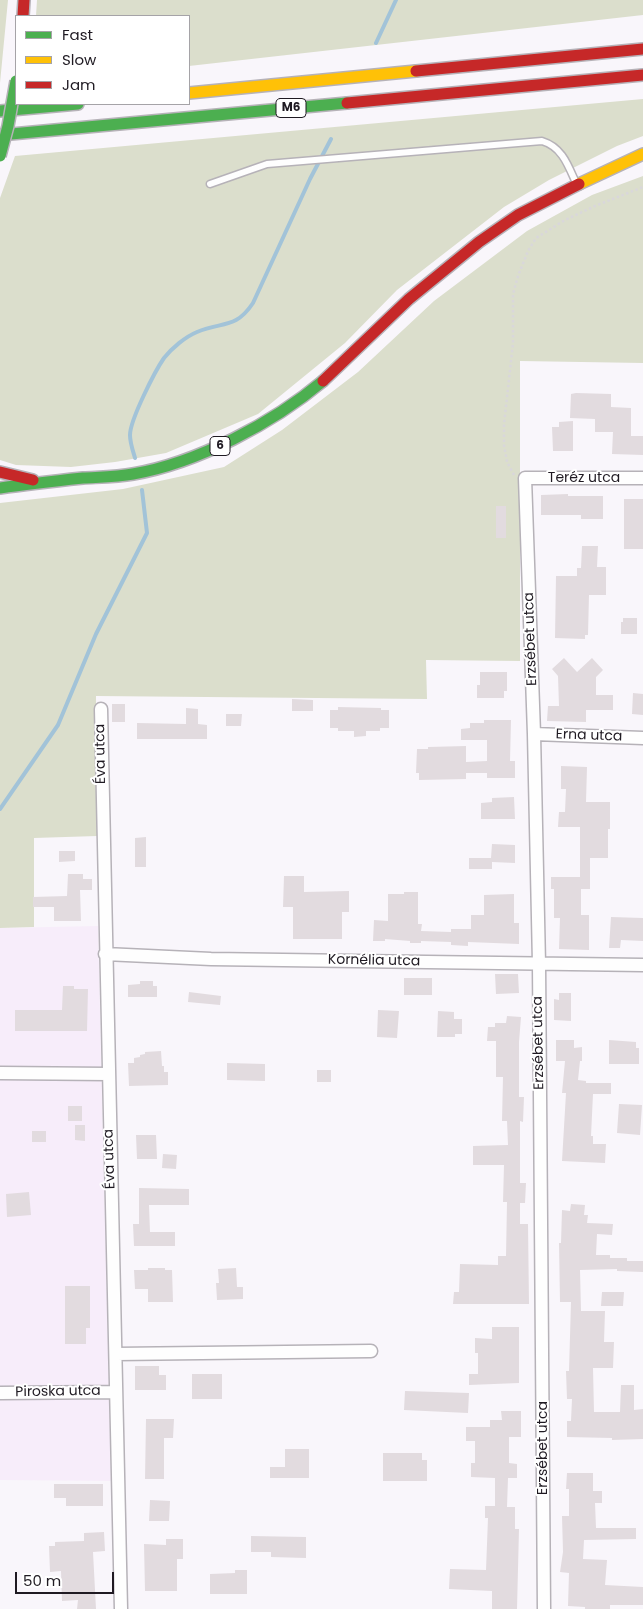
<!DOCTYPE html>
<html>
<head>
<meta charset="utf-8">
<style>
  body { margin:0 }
  #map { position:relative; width:643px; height:1609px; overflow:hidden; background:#f9f6fb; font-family:Poppins,sans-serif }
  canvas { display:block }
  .legend { position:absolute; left:15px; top:15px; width:175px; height:90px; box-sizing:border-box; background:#fff; border:1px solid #a5a3a7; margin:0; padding:6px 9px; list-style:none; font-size:15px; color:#1f1a22 }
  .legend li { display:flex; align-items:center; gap:10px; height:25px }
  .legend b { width:25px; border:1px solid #a5a3a7 }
  .scale { position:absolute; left:15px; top:1572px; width:99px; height:22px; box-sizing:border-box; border:2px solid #1f1a22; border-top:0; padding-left:6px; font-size:15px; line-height:18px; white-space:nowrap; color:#1f1a22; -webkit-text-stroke:4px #fff; paint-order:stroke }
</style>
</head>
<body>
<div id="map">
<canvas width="643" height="1609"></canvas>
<ul class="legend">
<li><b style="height:6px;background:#4caf50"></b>Fast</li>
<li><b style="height:6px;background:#ffc107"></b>Slow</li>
<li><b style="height:6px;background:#c62828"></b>Jam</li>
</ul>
<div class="scale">50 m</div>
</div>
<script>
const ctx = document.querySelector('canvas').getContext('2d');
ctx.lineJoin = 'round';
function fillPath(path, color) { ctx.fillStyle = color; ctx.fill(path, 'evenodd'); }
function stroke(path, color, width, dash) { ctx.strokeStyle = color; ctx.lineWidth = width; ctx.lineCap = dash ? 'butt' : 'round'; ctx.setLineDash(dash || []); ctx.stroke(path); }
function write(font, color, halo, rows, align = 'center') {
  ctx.font = font + ' Poppins,sans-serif'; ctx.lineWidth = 4; ctx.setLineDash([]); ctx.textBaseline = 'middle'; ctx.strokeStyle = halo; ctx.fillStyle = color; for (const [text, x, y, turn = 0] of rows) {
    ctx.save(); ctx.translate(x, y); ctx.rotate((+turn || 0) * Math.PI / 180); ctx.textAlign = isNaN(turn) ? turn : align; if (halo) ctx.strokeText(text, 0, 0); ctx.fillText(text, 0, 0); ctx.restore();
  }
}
fillPath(new Path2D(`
  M98 926 111 1481 0 1480V928Z`), '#f7edfa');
fillPath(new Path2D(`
  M0 0H8L0 83Z
  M37 0H643V15L189 66V16H36Z
  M643 99V136L617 146 549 180 504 207 397 290 345 343 258 414 166 453 115 462 71 467 16 465 0 460V198L15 156Z
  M643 176V363L520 361V661L426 660 427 699 96 696 97 836 34 838V927L0 928V503L123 489 224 467 282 430 358 372 434 301 527 231 592 195Z`), '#dbdecc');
stroke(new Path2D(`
  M376 43 396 0
  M135 458C133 451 130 443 130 435 130 420 155 371 164 358 172 348 185 337 197 332 222 321 235 330 253 303L310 179 331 139
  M0 809 58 725 96 634 147 533 142 490`), '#a2c3d8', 4);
fillPath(new Path2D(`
  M576 393 611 394V407L631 408V436H643V455L612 454 613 432H595V419L570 418 571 394Z
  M573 421V451H553L552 427H559V422Z
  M568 494V496H603V519H581V515H541V495Z
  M624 499H643V549H624Z
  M496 506H506V538H496Z
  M582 546H598L597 567H606V595H589L588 635H585V639L555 638 556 576H577V568H581Z
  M623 618H637V634H621V622H623Z
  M564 658 577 672 592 658 603 670 596 677V695H613V710H586V722L547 721 548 706H559L558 676 552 669Z
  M480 672H507V691H504V698H477V685H480Z
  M633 693 643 694V715L632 714Z
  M292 699 313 700V711H292Z
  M112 704H125V722H112Z
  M338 707 381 708V710H389V728H380V731H366V736L354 737V731H338V728H330V710H338Z
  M186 708 198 709V724L207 725V739H137V723L186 724Z
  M226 714H242L241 726H226Z
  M484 720H511L510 761H515V778H487V773H466V779L419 780V773H416L417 749H428V747L466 746V762L487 761V740H461V729L470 728V723H484Z
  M561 766 587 767 586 802H610V829H608V858H590V889H581V915H589V950L559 949 560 918H554V889H551V877H580V827H558L559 812H565L566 789H561Z
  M514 797 515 819H481V803L492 802V798Z
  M146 837V867H135V838Z
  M492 844 515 845V863L492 862V869H469V858H491Z
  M59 851H75V861L59 862Z
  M68 874H83V879H92V890H80L81 921H54V907H33V897L67 896Z
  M284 876H304V892L349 891V912H342V939H293V907H283Z
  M404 892H418V924H422L421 931 451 932V929H471V915H484V895L514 894V923H519V944L468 942V946L451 945V942L421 941V943H410V941L385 939V941H373L374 920 388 921V894H404Z
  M611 917 643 918V941L621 940 620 948H609Z
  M495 974H518L519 993 496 994Z
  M404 978H432V995H404Z
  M140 981H153V986H157V997H128V985L140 984Z
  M63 986H74V989H88L87 1031H15V1010H62Z
  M189 992 221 996 220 1005 188 1002Z
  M559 993H571V1021L554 1020V999L559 1000Z
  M378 1010 399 1011 397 1038 377 1037Z
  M438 1011 454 1012V1019H462V1034H455V1037H437Z
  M507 1016 521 1017 519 1042V1097H524L523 1122 520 1121V1183H526L525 1203H520V1224H528L529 1304H453L454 1292H459L460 1264 498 1265V1256H506L507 1202H503L504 1165H473V1146L508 1145 507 1121H502L503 1077H496V1041H487L488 1027H495V1023H506Z
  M556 1040H574V1048L582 1047V1061H580L578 1080 586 1081V1083H611V1094H593L591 1136H593V1144H606L605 1163 562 1161 566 1093H562L565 1061H556Z
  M609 1040 636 1042V1048H639V1064H609Z
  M161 1051 162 1066H164V1072H168V1085L129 1086 128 1063H134V1058L140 1057V1055L145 1054V1052Z
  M227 1063 265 1064V1081L227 1080Z
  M317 1070H331V1082H317Z
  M619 1104 642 1105 640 1135 617 1133Z
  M68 1106H82V1121H68Z
  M75 1125H85V1141L75 1140Z
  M32 1131H46V1142H32Z
  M136 1135H156L157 1159H137Z
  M163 1154 177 1155 176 1169 162 1168Z
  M139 1188 189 1189V1205H149L150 1232H175V1246H134L133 1224H139Z
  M29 1192 31 1215 7 1217 6 1194Z
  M571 1204 585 1205 584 1215H588L587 1223 613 1224 612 1235 597 1234 596 1255H610V1258H627V1261H643V1272L617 1271V1269L580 1270 581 1311H605L604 1342H614L613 1368H593L594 1412H620L621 1385H634V1410L643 1409V1439L612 1440V1438L567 1437V1421H571L572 1399H567L566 1371H569L571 1302H560L559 1243H561L562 1210 570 1211Z
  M148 1268H165V1270H172L173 1302H148V1289H135L134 1270H148Z
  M236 1268 237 1287H243V1299L217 1300 216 1283H219L218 1269Z
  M65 1286H90V1328H86V1344H65Z
  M602 1292H624L623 1306H601Z
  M492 1327H519V1383L469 1385V1374H478V1353H475V1338L492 1339Z
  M135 1366H159V1375H166V1390H135Z
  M192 1374H222V1399H192Z
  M405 1391 469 1393 468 1413 404 1410Z
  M501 1411H521V1437H509V1463L517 1464V1478H508L507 1507H515V1529H519L517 1609H492V1591L449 1589 450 1569 486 1570 488 1518H485V1506H495V1478L471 1477V1463H475V1441H466V1427H490V1420H502Z
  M146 1419H174L173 1438H164V1479H145Z
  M285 1449H309V1478H270V1467H285Z
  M383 1453H422V1460H427V1481H383Z
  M567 1473H593V1491H602V1503H595L596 1528H636V1539L584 1540 583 1559 607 1560 605 1585 643 1587V1605H610V1609H585V1607L568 1606 569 1573 560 1572 563 1552 562 1516H569V1489H566Z
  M54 1484H103V1506H66V1498H54Z
  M150 1500 170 1501 169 1521H149Z
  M104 1532 105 1551 93 1552 96 1609H77L78 1600 62 1601 61 1571 50 1572 49 1546H55V1542L84 1541V1533Z
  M251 1536 306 1537V1558L271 1557V1552H251Z
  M166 1539H183V1559H177V1591H145L144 1544 166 1545Z
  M235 1570H247V1594H210V1574L235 1573Z`), '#e2dbdf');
const lane = new Path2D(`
  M210 184 267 164 542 141C562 147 568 165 576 183`);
const street = new Path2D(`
  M101 709C107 1009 114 1309 121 1609
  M534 734 643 738
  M105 954 211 959 643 965
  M0 1073 108 1074
  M116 1354 371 1351
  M0 1393 116 1392
  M544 1609 539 964 534 734 525 478H643`);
const fast = new Path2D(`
  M0 111 78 104
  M0 135 347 103
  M0 488C28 484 55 481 83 478 100 477 117 477 133 474 197 463 273 423 323 381`);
const slow = new Path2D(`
  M189 93 416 71
  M579 184 643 154`);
const jam = new Path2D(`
  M23 16 24 0
  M416 71 643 49
  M347 103 643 75
  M323 381 409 299 479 242 518 215 579 184
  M0 472 33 480`);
stroke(lane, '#b6b2b8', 9);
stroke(street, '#b6b2b8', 15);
stroke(fast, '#b6b2b8', 14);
stroke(slow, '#b6b2b8', 14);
stroke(jam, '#b6b2b8', 14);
stroke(new Path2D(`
  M514 475 507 462 504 445V424L513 343V294L518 276 528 251 536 238 565 220 595 206 643 187`), '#d9d7da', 2.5, [2.5, 2.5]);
stroke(lane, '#fefefe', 6);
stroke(street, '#fefefe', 12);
stroke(fast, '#4caf50', 11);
stroke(slow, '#ffc107', 11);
stroke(jam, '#c62828', 11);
const fastBridge = new Path2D(`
  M0 156 8 126 16 81`);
stroke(fastBridge, '#b6b2b8', 14, []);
stroke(fastBridge, '#4caf50', 11);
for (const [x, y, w] of [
  [291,108,30],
  [220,446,20]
]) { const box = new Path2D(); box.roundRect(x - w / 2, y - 9.5, w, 19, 4); ctx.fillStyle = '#fff'; ctx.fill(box); stroke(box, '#1f1a22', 1); }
write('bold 12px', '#1f1a22', null, [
  ["M6",291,108],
  ["6",220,446]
]);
write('14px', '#1f1a22', '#fff', [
  ["Teréz utca",584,478],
  ["Erzsébet utca",531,639,-92],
  ["Erna utca",589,736,2],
  ["Éva utca",101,754,-91],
  ["Kornélia utca",374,961,1],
  ["Erzsébet utca",539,1043,-91],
  ["Éva utca",110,1159,-92],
  ["Piroska utca",58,1392,-1],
  ["Erzsébet utca",543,1448,-90]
]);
</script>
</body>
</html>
